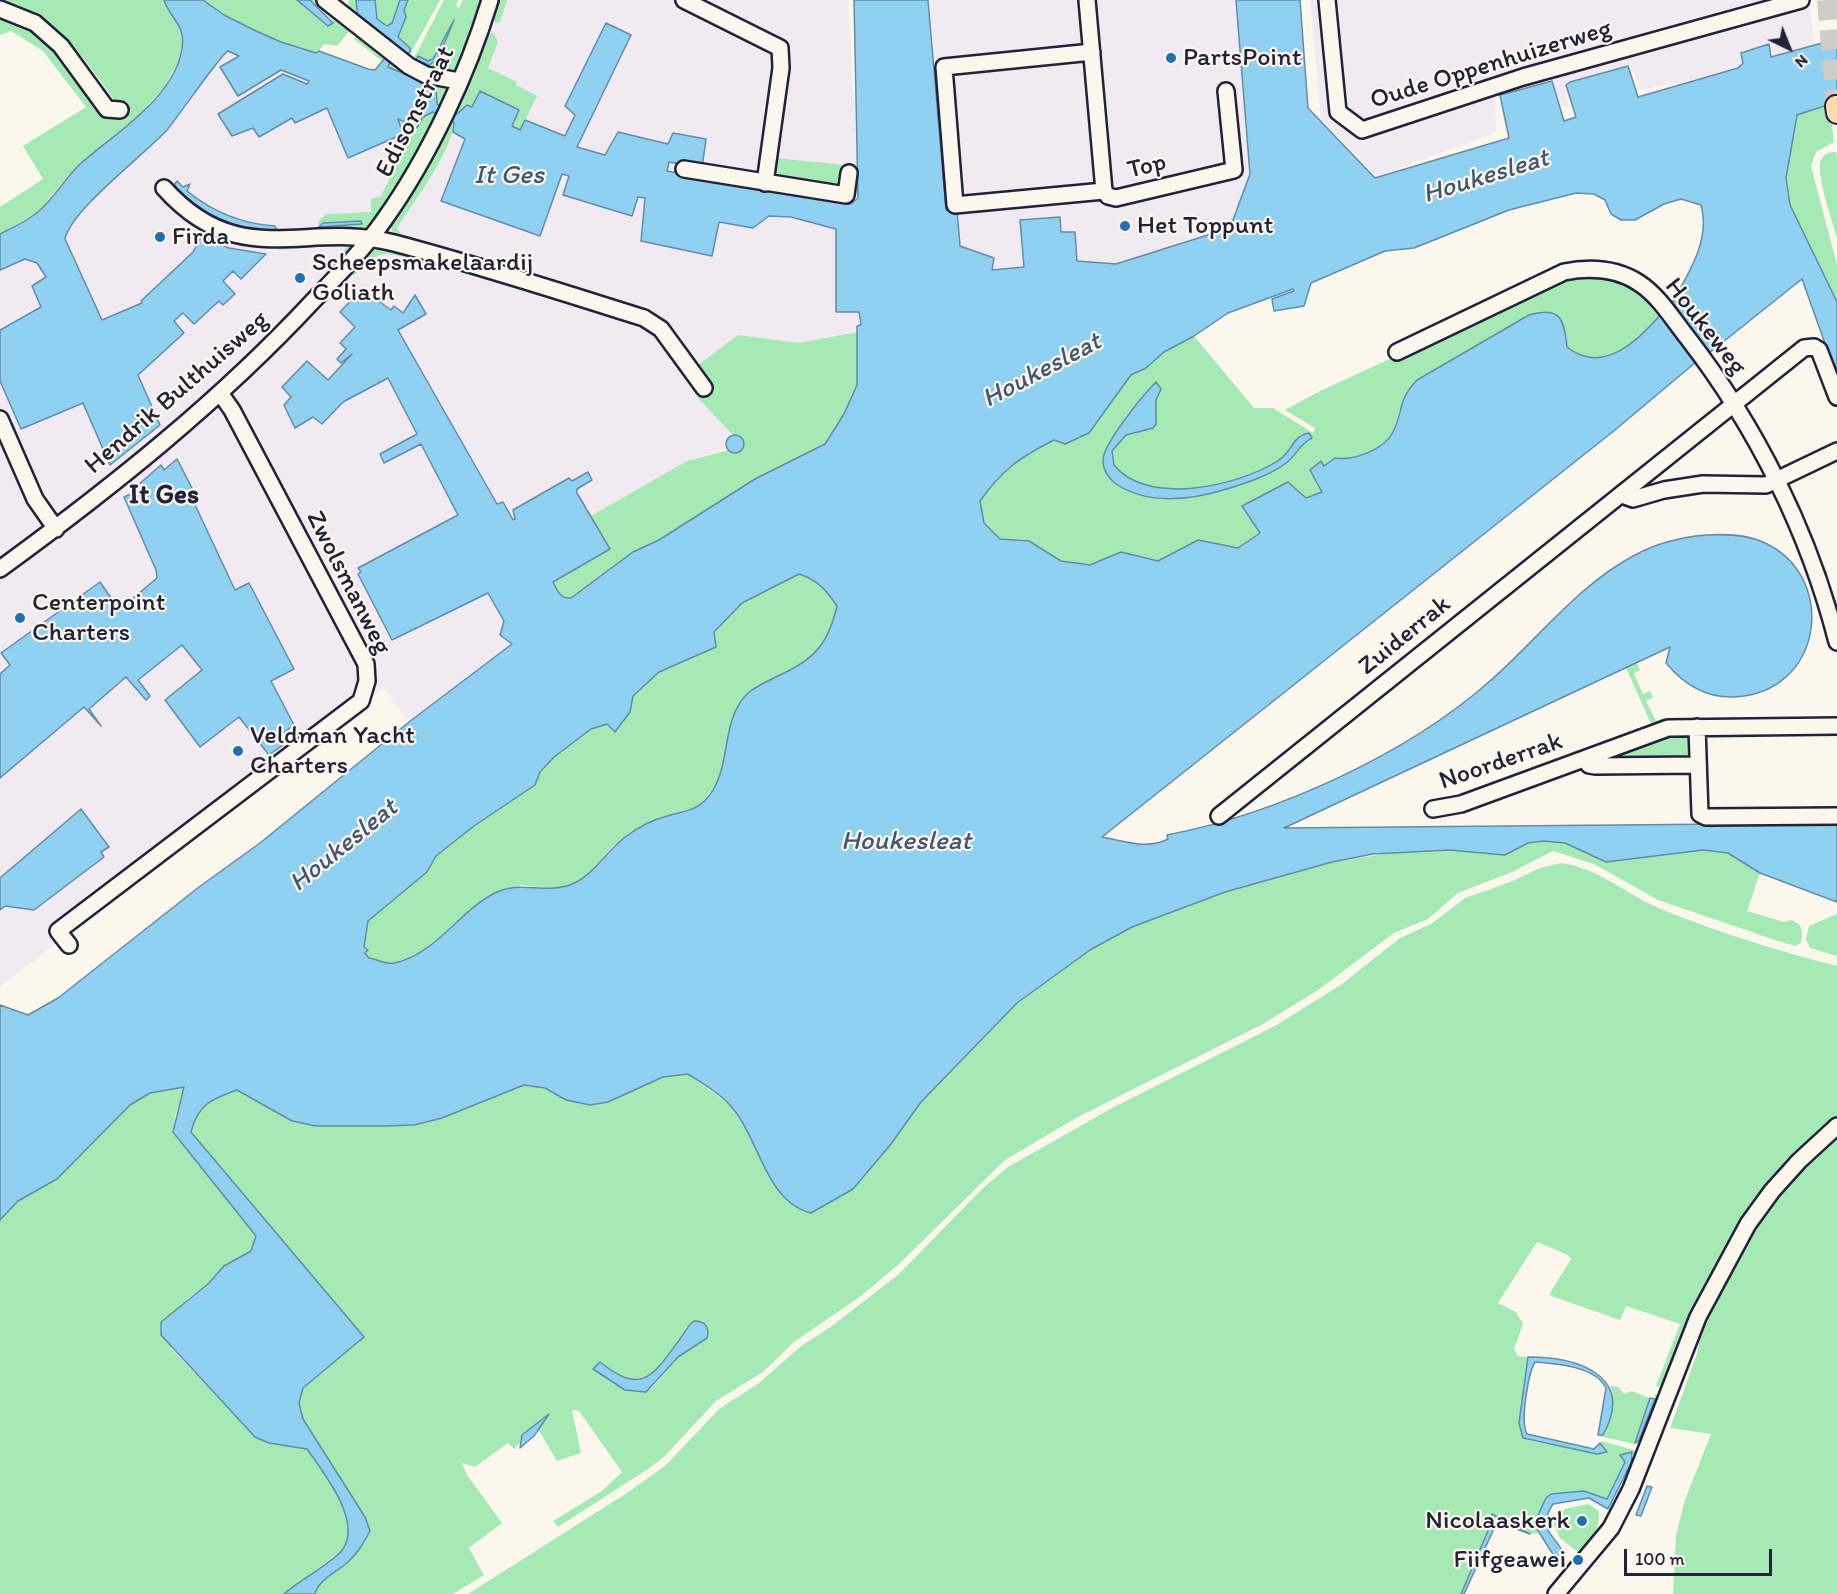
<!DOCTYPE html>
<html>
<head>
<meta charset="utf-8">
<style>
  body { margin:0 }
  #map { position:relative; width:1837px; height:1594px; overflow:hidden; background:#fbf7ec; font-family:Itim,sans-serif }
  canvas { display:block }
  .north { position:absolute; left:1759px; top:18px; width:60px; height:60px; -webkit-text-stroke:4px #fbf7ec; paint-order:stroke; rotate:137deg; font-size:16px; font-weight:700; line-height:24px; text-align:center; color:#22223b }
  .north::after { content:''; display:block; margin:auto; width:21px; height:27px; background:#22223b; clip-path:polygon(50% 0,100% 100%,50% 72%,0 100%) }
  .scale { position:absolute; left:1624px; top:1549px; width:148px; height:27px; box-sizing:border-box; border:3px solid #22223b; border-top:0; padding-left:8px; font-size:18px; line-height:21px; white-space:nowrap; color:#22223b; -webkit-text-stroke:4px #fbf7ec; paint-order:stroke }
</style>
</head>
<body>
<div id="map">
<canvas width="1837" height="1594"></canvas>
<div class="north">N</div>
<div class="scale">100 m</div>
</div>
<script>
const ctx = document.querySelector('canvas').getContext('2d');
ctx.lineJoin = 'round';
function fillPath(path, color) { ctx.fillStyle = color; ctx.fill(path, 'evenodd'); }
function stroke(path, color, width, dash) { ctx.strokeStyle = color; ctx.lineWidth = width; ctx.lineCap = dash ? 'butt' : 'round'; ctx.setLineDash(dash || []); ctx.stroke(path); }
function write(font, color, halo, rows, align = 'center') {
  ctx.font = font + ' Itim,sans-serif'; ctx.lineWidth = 4.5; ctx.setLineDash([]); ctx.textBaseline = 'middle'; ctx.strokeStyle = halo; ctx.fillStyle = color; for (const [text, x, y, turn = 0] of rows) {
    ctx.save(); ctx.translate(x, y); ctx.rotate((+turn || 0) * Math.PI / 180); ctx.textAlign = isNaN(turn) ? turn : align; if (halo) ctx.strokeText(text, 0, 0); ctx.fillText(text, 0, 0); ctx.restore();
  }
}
fillPath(new Path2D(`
  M499 0H848L860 206 649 173 517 135 481 112 488 37Z
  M930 0H1236L1257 175 1238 232 1018 318 945 254Z
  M1310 0H1809L1815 50 1743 71 1638 90 1634 71 1565 89 1568 107 1553 104 1548 84 1495 87 1496 132 1376 177 1321 118Z
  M229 51 309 80 253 128 259 137 292 118 295 123 327 108 330 113 402 134 398 119 433 112 454 122 465 139 442 201 540 235 562 174 569 176 564 195 632 216 638 196 645 198 641 241 712 256 719 222 753 228 769 216 791 217 836 229V312H860L861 325 857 326V332L799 343 738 335 711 387 698 397 733 435 728 448 687 461 571 598 409 722 384 688 0 987V270L25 259 154 144 183 111 222 54Z`), '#f1eaf1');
fillPath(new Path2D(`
  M0 0H164L178 21 183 47 180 59 165 86 139 115 66 178 39 211 0 234V207L43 179 23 146 86 107 43 51 11 31 0 35V17C53 34 74 75 106 117L119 106C78 51 66 26 0 0Z
  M203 0H297L330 26 333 20 310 0H320L352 28 337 46 324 44 317 53C281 42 229 26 203 0Z
  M336 0 348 7 349 0H356V14L408 46 398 36 406 17 404 10 408 0H440L408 58Z
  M375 0H400L390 25 382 24 377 18Z
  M444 0H458L456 6 459 8 463 0H484L457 72C441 76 426 70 413 60Z
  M495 0H507L500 22 497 23 491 20Z
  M359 33 451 86 441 106 437 104 436 87 388 67 390 62 385 58 382 61 354 39Z
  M486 33H494L498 42 488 68 517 82 516 85 537 96 520 131 511 126 519 110 480 91 472 107 458 114 451 111Z
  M1829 104 1834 142 1816 152 1811 166 1837 265V302L1790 205 1786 178 1797 115Z
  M433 112 438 114 410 169 370 230 319 232 318 222 326 214 371 212V199L381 196 400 158 394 142 417 131 416 129 404 134 398 121 417 128 423 117Z
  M447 118 454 122C452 151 414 202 397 228L401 234 451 249 449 252 394 236 390 224Z
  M1836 152 1837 158V238C1833 223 1815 172 1821 160 1824 153 1830 152 1836 152Z
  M776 158 844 165 842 191 774 179Z
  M286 243H355V246L331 272 329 271 348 245 278 250Z
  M384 247 420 257 421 262C388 252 378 247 354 276L351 273V268L366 253Z
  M1590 276C1624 275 1637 293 1660 315 1637 342 1602 375 1567 347L1566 331 1399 410C1397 417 1396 426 1392 433 1383 450 1353 461 1335 458L1324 466 1320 461 1310 470 1322 492 1306 498 1291 484 1242 506 1260 533 1238 548 1198 540 1158 562 1121 552 1090 565 1061 561 1029 541 1001 539 984 523 980 501 997 477 1023 455 1054 440 1111 402 1131 375 1145 369 1164 352 1194 336 1254 408H1273L1313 433 1315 428 1285 410 1318 392 1552 284Z
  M857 332V386L844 414 825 444 755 479 659 540 633 552 571 598 560 595 553 582 610 549 591 516 687 461 744 446 741 437 733 435 697 397 711 387 697 366 738 335 799 343Z
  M799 574C818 580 827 591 837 606L833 627 823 645 802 665 750 692 738 705 719 781 698 807 663 817 628 835 612 847 586 876 570 885 553 889 521 885 473 910 423 950 407 958 394 963 369 959 364 947 368 921 427 872 436 856 474 826 535 785 540 772 554 757 591 729 607 724 614 732 630 712 633 696 659 672 715 647 714 632 742 603Z
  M1637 663 1640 670 1634 674 1643 694 1650 691 1653 697 1646 701 1656 721 1662 718 1665 723 1652 726 1626 668Z
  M1665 732 1690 733 1692 759 1623 758V751Z
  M1544 841 1565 843 1606 862 1703 850 1728 853 1760 873 1747 911 1784 922 1791 920C1803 924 1803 931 1801 943L1795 946 1778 941 1658 900 1594 864 1553 851 1512 872 1458 893 1428 919 1394 933 1318 990 1263 1024 1076 1118 1005 1160 898 1265 861 1296 794 1342 763 1372 716 1401 664 1457 648 1469 558 1527 553 1521 602 1491 622 1472 579 1411 572 1410 581 1453 557 1461 538 1429 548 1415 514 1449 508 1443 475 1467 462 1463 467 1475 502 1523 469 1548 484 1575 453 1594H315L317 1586 348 1562 365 1517 303 1419 299 1403 303 1388 364 1337 191 1132C198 1106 213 1098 237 1090L292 1121 316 1126H383L414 1125 442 1118 524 1085 545 1088 566 1100 608 1102 663 1077 688 1074 730 1105 746 1128 777 1189H853L891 1144 921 1102 1017 1003 1090 950 1132 927 1225 892 1332 862 1411 850H1449L1505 855 1529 843ZM686 1326 700 1344C675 1352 666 1378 646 1392L625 1390 593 1369 601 1363C610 1371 619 1380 633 1381 652 1383 679 1342 686 1326Z
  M1561 863C1599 868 1627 895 1661 909 1717 932 1778 951 1837 966V1122L1767 1191 1665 1389 1656 1386 1680 1324 1626 1306 1620 1320 1551 1296 1550 1293 1571 1259 1568 1255 1537 1242 1498 1303 1516 1312 1523 1324 1514 1349 1518 1356 1528 1357 1519 1423 1527 1440 1597 1454 1607 1450 1602 1448 1601 1441 1638 1451 1640 1456 1601 1532 1598 1530C1608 1510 1632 1475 1633 1452L1622 1454 1625 1461 1607 1499 1584 1491 1549 1495 1536 1529 1538 1533 1530 1534 1492 1514 1490 1526 1461 1594H468L630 1491 666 1465 719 1409 759 1383 801 1346 832 1326 899 1274 983 1188 1008 1167 1112 1108 1275 1026 1342 984 1400 938 1431 924 1465 898 1513 881 1540 868Z
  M1837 914V956L1810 948 1806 939 1809 926Z
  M185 1086 175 1116 174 1132 256 1235 251 1251 224 1266 208 1284 187 1299 171 1348 255 1437 307 1449 332 1485 348 1519V1537L342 1550 284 1594H0V1220L18 1201 53 1181 130 1105 150 1093Z
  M1837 1133V1594H1673L1676 1535 1685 1500 1711 1434 1670 1428 1697 1354 1703 1321 1731 1258 1785 1183Z
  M1611 1386 1619 1387 1624 1394 1632 1391 1650 1398 1639 1440 1655 1399 1654 1394 1661 1397 1644 1446 1599 1436C1611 1431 1614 1399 1611 1386Z
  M1588 1504 1598 1510C1603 1522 1590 1547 1578 1552L1560 1538 1553 1522 1565 1509Z`), '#a5eab5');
const water = new Path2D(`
  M164 0H203L224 15 256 31 281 42 316 53 319 51 368 69 375 70 385 58 390 62 388 67 436 87 437 104 457 114 467 105 472 107 480 91 519 110 512 126 520 130 525 120 565 136 575 115 565 106 606 23 631 35 577 147 605 155 618 132 668 144 673 133 706 139 702 168 669 162 667 171 733 183 739 187 851 204 858 198 854 0H928L946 210H957L960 246 994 258 992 270 1024 267 1020 220 1060 217 1061 232H1075L1077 261 1116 264 1230 228 1250 174 1236 0H1300L1308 108 1375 178 1509 138 1500 95 1552 81 1564 121 1576 117 1566 85 1570 82 1628 66 1638 97 1738 68 1743 63 1741 53 1769 44 1771 57 1837 39V102L1797 115 1786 178 1790 205 1837 302V377L1802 279 1708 354 1672 303C1688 274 1711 240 1701 205L1681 199 1664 204 1635 220H1621L1611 214 1605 200 1594 194 1576 193 1509 210 1414 248 1385 251 1311 283 1304 306 1274 311 1272 299 1294 291 1293 289 1228 313 1194 336 1164 352 1146 368 1131 375 1089 433 1065 444 1054 440C1020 457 1002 470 980 501L984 523 1000 539 1029 541 1061 561 1090 565 1121 552 1158 561 1198 540 1238 548 1260 533 1242 506 1288 482 1306 498 1322 492 1310 470 1321 461 1324 466 1335 458C1353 461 1384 450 1393 432 1404 410 1397 401 1417 380L1529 315C1560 306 1564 318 1567 347 1602 375 1637 342 1660 315L1696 362 1615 430 1102 837C1124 841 1147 850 1168 839L1167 835C1276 814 1406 755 1490 681 1537 640 1579 584 1635 555 1657 543 1682 537 1706 535 1725 534 1747 534 1765 543 1836 576 1824 685 1744 696 1712 701 1686 687 1666 663L1670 647 1284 828 1837 823V902L1760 873 1728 853 1703 850 1606 862 1565 843 1544 841 1528 843 1505 855 1449 850 1373 854 1332 862 1225 892 1132 927 1090 950 1017 1003 921 1102 891 1144 853 1189 811 1213C764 1201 760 1137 729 1104 718 1092 702 1083 688 1074L663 1077 608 1102 590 1105 566 1100 545 1088 524 1085 442 1118 414 1125 383 1126H316L292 1121 237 1090C212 1099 198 1104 191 1132L364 1337 303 1388 299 1403 303 1419 365 1517 370 1531C364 1542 358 1553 348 1562 337 1572 319 1579 315 1594H284C298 1581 334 1562 343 1549 362 1520 323 1472 307 1449L269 1443 255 1437 161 1335V1322L208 1284 224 1266 251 1251 256 1236 173 1132 184 1087 150 1093 130 1105 57 1179 18 1201 0 1220V1005L28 1015 58 998 199 887 260 843 409 722 512 644 500 635 504 621 488 593 392 640 358 574 361 572 358 568 458 515 421 444 384 463 380 454 417 434 388 378 343 402 322 424 313 417 295 428 284 405 291 397 282 387 307 361 328 380 352 354 341 363 337 359 346 349 340 343 355 327 340 312 362 289 391 310 394 306 403 313 415 295 426 314 398 330 497 504 503 502 513 520 515 519 513 510 569 478 572 481 588 472 592 480 577 489V493L610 549 553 582C557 590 560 599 571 598L633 552 659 540 755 479 825 444 844 414 857 385V326L861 325 859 312H836V229L791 217 769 216 753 228 719 222 712 256 641 241 645 198 638 197 632 216 563 195 569 176 562 174 540 236 441 201 465 139 453 132 454 122 433 112 423 117 417 128 398 119 403 134 348 158 327 108 295 123 292 118 259 137 253 128 232 136 218 114 283 74 307 84 309 81 281 70 238 96 220 67 239 56 228 51C221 54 178 117 167 130 144 155 71 210 65 239L102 320 142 303 141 301 193 252 202 235 229 248 266 254 241 279 233 271 223 281 235 294 223 305 219 301 194 324 183 313 174 321 184 333 138 375 160 425 110 465 83 403 21 429 0 381V330L41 307 32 286 46 277 37 263 25 259 0 270V234C13 227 28 221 39 211 54 198 64 180 78 166 112 135 174 99 182 49 186 24 170 19 164 0ZM799 574C818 580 827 591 837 606 828 644 815 659 780 675 770 680 756 686 748 693 719 721 733 767 708 797 696 812 682 811 664 817 652 820 638 828 628 835 607 849 594 876 570 885 544 894 520 880 495 893 459 911 437 953 395 963 386 965 377 959 369 958L365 953 368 950 364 947 368 921 427 872 436 856 474 826 535 785 540 772 554 757 591 729 607 724 615 732 630 712 633 696 659 672 716 647 714 632 742 603Z
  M297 0H310L333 23 328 26Z
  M356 0H375L377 19 387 26 392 23 400 0H408L404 10 406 17 398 37 410 48V52L406 54 358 18Z
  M454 20 438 59 429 65 416 60 418 56 428 61 433 59Z
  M177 181 183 187 190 184 187 191C213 212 242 224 275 226L277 231C237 230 201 215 174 185Z
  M361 221 362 224 319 227 323 223Z
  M1156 382 1161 389 1156 400V424L1153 428 1126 435 1112 451 1114 465C1147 507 1240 486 1279 460 1292 452 1292 436 1309 433L1312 438C1299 444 1297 455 1286 463 1271 475 1246 483 1227 489 1191 500 1149 506 1116 484 1109 479 1103 470 1103 461 1102 445 1143 395 1156 382Z
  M726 444a9 9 0 1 1 18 0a9 9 0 1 1-18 0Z
  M177 459 193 490 189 492 235 590 249 583 294 669 271 681 294 725 279 736 283 745 269 755 239 717 200 747 165 700 202 670 182 645 138 680 150 696 146 700 126 677 89 709 101 726 84 707 0 778V674L10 665 1 653 100 582 116 605 122 601 125 605 157 578 156 570 124 497 140 490 138 485 161 465 164 470Z
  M81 809 109 847 101 852 104 857 34 910 5 906 0 910V878Z
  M694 1321C705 1321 710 1327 707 1338L678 1357 646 1392 625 1390 593 1369 600 1362C642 1396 653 1376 680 1339 685 1332 687 1326 694 1321Z
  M1528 1357C1577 1357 1636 1375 1603 1435H1598L1606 1388C1595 1366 1557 1364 1535 1362 1528 1374 1520 1422 1527 1434L1594 1449 1600 1443 1607 1452 1597 1454 1523 1438 1519 1423Z
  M1650 1398 1655 1399 1639 1440 1635 1443Z
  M549 1414 534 1436 520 1448 522 1435Z
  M1632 1452 1631 1463 1608 1509 1589 1498 1553 1504C1535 1532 1557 1534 1565 1557L1552 1567 1549 1565 1554 1556 1535 1526 1537 1517 1546 1498 1551 1494 1584 1491 1607 1499 1625 1462 1620 1455Z
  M1647 1486 1652 1487 1641 1516 1636 1515Z
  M1492 1514 1530 1534 1497 1522 1464 1594H1461L1490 1526Z`);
fillPath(water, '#90d1f1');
stroke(water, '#648ba8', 1.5);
stroke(new Path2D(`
  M1827 0 1836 106`), '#d0ccc9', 20, [20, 10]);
const minor = new Path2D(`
  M325 0 409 66 426 75 459 81
  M684 0 780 48 781 68 765 183
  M1087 0 1104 191
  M1327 0 1338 112 1362 130 1523 77 1801 0
  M0 9 35 23 61 46 107 109 120 110
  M1092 52 944 67 955 205 1104 191 1108 196 1116 198 1234 170 1226 91
  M684 169 846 195 849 173
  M164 188C240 273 306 220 394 243 478 265 561 292 644 318L661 329 704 388
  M1397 352 1564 272C1590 267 1616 268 1639 283 1659 296 1672 318 1687 337 1756 426 1809 532 1837 642
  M0 419 35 499 56 529
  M1622 495 1633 499 1664 490 1703 484 1766 485 1837 451
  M0 569C111 488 219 402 313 301 338 275 364 249 384 220 429 157 468 73 490 0
  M1697 727 1700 814 1706 817 1837 816
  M1584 759 1589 765 1595 766 1697 765
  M1433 809 1461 804 1668 728 1837 726
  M1219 816 1804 348 1814 347 1819 350 1837 397
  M69 945 58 931 361 701 367 681 366 664 232 410 220 393
  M1556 1594 1611 1528 1631 1489 1698 1317 1748 1224 1772 1191 1799 1161 1837 1126`);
const major = new Path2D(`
  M1836 106 1837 113`);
stroke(minor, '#22223b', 20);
stroke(major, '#22223b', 24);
stroke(minor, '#fbf7ec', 15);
stroke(major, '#fddbac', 20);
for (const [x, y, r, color] of [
  [1171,58,6,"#1f6fb2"],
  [1125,226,6,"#1f6fb2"],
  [160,237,6,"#1f6fb2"],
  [300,278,6,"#1f6fb2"],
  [20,618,6,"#1f6fb2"],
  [238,751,6,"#1f6fb2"],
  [1582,1521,6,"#1f6fb2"],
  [1578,1560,6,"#1f6fb2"]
]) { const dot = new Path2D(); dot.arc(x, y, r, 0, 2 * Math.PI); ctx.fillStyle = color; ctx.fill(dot); stroke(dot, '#fbf7ec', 2); }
write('26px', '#22223b', '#fbf7ec', [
  ["PartsPoint",1183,58],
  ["Het Toppunt",1137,226],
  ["Firda",172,237],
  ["Scheepsmakelaardij",312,263],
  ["Goliath",312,293],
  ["Centerpoint",32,603],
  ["Charters",32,633],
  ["Veldman Yacht",250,736],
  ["Charters",250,766],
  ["Nicolaaskerk",1570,1521,"right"],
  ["Fiifgeawei",1566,1560,"right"]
], 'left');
write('26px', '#22223b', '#fbf7ec', [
  ["Oude Oppenhuizerweg",1491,65,-17],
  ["Edisonstraat",416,112,-63],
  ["Top",1147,167,-13],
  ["Houkeweg",1705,327,52],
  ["Hendrik Bulthuisweg",177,393,-41],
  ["Zwolsmanweg",348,583,63],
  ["Zuiderrak",1405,636,-39],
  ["Noorderrak",1501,762,-19]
]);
write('italic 27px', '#435772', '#fbf7ec', [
  ["It Ges",509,176],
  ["Houkesleat",1486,177,-17],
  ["Houkesleat",1042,371,-28],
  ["Houkesleat",906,842],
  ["Houkesleat",344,846,-39]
]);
write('bold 27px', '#22223b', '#fbf7ec', [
  ["It Ges",164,496]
]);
</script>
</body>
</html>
